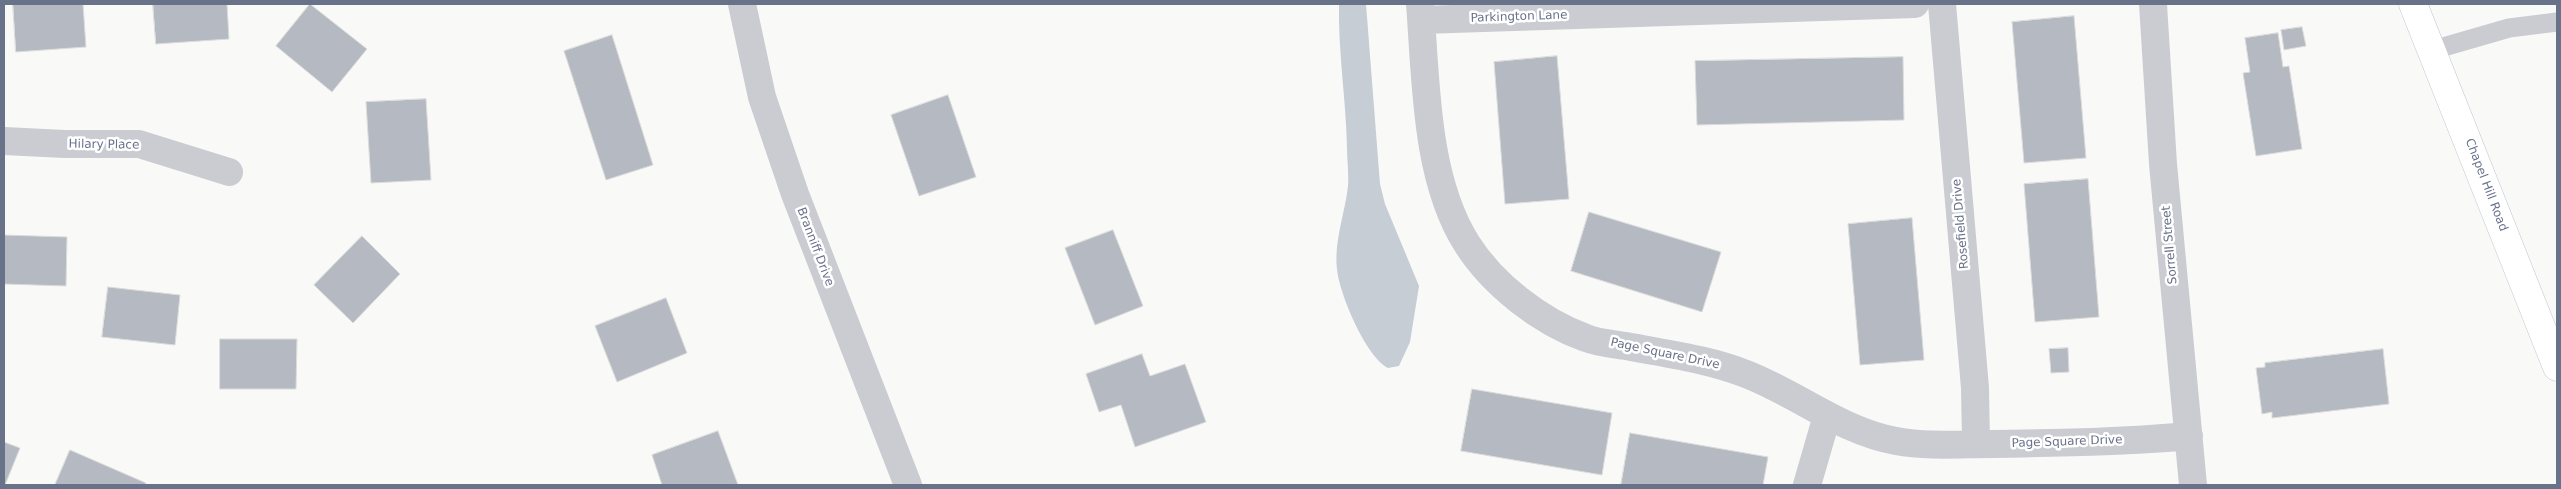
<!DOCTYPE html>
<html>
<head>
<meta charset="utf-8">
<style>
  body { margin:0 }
  #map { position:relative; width:2561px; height:489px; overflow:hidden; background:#f9faf8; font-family:"DejaVu Sans",sans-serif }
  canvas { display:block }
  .frame { position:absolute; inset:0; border:5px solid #687289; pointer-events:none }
</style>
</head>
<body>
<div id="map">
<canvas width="2561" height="489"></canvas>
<div class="frame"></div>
</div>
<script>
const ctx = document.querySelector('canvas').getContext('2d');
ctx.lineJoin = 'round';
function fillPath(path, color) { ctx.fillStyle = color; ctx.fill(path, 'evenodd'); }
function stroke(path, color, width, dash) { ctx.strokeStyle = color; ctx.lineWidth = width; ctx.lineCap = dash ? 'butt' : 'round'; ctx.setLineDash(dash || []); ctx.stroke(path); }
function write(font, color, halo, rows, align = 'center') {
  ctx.font = font + ' "DejaVu Sans",sans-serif'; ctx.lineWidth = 5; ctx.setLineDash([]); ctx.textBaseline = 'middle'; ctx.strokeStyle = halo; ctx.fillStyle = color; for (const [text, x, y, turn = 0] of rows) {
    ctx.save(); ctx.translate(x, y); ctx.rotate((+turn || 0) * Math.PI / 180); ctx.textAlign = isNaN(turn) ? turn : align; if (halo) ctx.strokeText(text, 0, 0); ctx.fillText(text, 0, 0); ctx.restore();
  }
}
fillPath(new Path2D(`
  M1339 4H1366L1380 184 1385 204 1419 286 1410 342 1399 366 1388 368C1366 357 1339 293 1337 269 1334 241 1345 213 1348 186 1349 174 1347 160 1347 148 1346 100 1338 52 1339 4Z`), '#c7cdd4');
const building = new Path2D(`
  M13 4H83L86 47 16 52Z
  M153 4H227L229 39 156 44Z
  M310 4 367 49 332 92 276 46Z
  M2074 16 2086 158 2024 163 2012 22Z
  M2302 27 2306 46 2284 50 2281 30Z
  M2278 33 2283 67 2289 66 2302 149 2256 156 2243 73 2250 72 2245 38Z
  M612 35 653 165 606 180 564 51Z
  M1557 56 1569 199 1505 204 1494 62Z
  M1903 57 1904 120 1697 125 1695 61Z
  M948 95 976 177 919 196 891 115Z
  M426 99 431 180 371 183 366 102Z
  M2088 179 2099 317 2035 322 2024 184Z
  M1589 212 1721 252 1702 312 1571 271Z
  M1912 218 1924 360 1860 365 1848 224Z
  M1113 230 1143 306 1095 325 1065 248Z
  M4 235 67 237 66 286 4 284Z
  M362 236 400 274 353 323 314 285Z
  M108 287 180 295 175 345 102 337Z
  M666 298 687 353 617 382 595 326Z
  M220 339H297L296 389H220Z
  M2068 348 2069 372 2051 373 2049 349Z
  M2383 349 2389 404 2272 418V412L2262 414 2256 368 2265 367V363Z
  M1142 354 1150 376 1185 364 1206 422 1135 447 1121 405 1099 412 1086 374Z
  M1472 389 1612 413 1602 475 1461 451Z
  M718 431 738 485H662L652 455Z
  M1630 433 1768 457 1763 485H1621Z
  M4 442 20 448 5 485H4Z
  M70 450 146 483 145 485H55Z`);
fillPath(building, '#b5b9c2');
stroke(building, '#dbdcda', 1);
const secondary = new Path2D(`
  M2413 4 2557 367`);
stroke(secondary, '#bfc1c7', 29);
stroke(new Path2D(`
  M2433 50 2509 28 2557 22`), '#caccd1', 19);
stroke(new Path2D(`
  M742 4 762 97 795 194 908 485
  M1420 4C1426 80 1425 178 1467 244 1493 285 1541 322 1586 338 1599 343 1613 344 1626 346 1667 354 1708 359 1746 374 1798 394 1841 431 1896 441 1928 447 1961 444 1993 444 2059 443 2124 442 2189 436
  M1942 4 1975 388 1976 444
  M2153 4 2163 164 2193 485
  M1422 20 1915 4
  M4 141 65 144H139L229 172
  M1807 485 1827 416`), '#caccd1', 28);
stroke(secondary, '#fff', 28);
write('12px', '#687289', '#fff', [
  ["Parkington Lane",1519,17,-2],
  ["Hilary Place",104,145,1],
  ["Chapel Hill Road",2486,185,69],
  ["Rosefield Drive",1961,224,-95],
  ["Sorrell Street",2170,245,-95],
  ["Branniff Drive",815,247,69],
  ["Page Square Drive",1665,354,12],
  ["Page Square Drive",2067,442,-2]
]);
</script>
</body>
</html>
